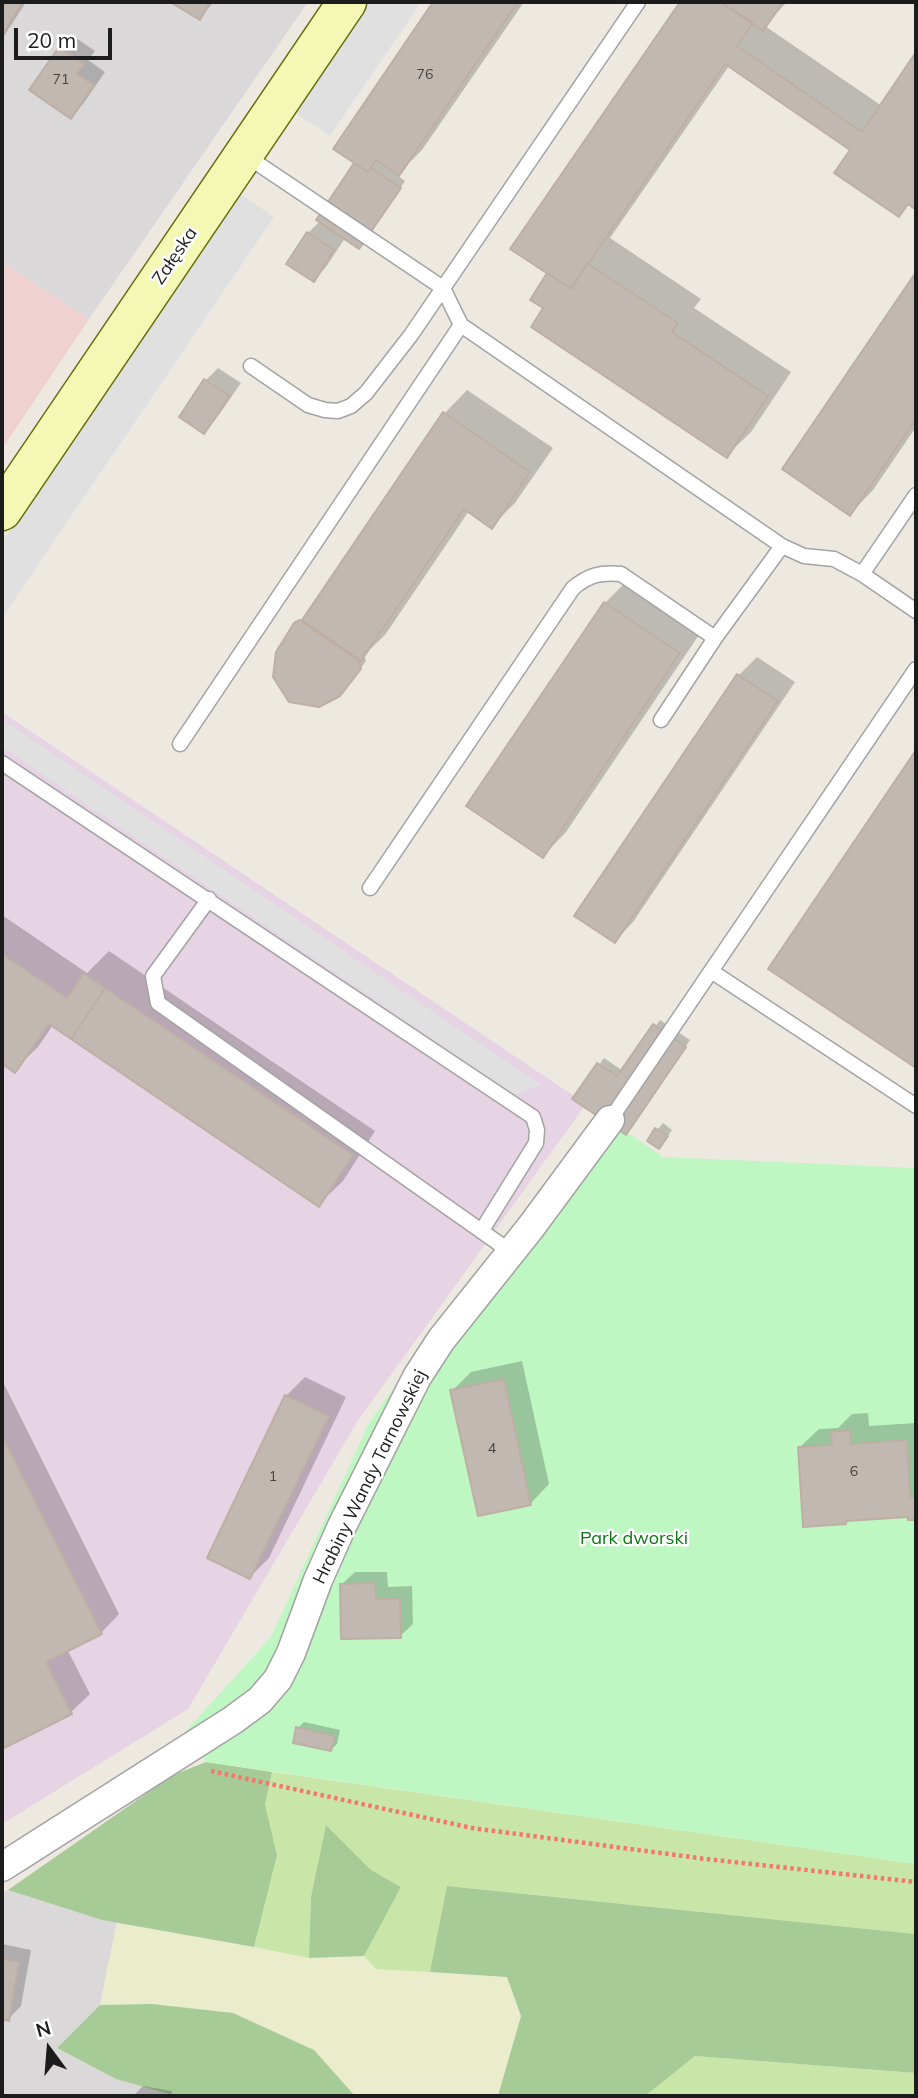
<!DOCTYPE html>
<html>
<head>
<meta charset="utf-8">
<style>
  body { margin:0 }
  #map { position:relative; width:918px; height:2098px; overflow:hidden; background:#ede9e1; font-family:Mulish,sans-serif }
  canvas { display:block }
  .frame { position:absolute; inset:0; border:4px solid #1c1c1c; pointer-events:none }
  .north { position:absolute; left:14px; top:2014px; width:70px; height:70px; -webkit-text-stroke:5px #fff; paint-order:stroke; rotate:344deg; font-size:19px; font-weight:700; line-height:28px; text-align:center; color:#1c1c1c }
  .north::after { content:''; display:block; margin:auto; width:24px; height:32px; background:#1c1c1c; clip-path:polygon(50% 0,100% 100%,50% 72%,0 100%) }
  .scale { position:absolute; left:14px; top:28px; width:98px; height:32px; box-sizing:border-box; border:4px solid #1c1c1c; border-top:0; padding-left:9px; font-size:21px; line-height:24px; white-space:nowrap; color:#1c1c1c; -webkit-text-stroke:5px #fff; paint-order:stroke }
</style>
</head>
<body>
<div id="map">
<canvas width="918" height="2098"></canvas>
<div class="frame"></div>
<div class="north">N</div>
<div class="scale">20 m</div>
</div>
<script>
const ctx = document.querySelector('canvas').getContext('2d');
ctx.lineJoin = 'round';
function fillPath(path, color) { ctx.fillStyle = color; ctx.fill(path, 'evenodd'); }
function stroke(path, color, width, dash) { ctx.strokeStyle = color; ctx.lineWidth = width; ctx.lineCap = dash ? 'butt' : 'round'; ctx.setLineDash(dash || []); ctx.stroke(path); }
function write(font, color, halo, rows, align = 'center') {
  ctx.font = font + ' Mulish,sans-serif'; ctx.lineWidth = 5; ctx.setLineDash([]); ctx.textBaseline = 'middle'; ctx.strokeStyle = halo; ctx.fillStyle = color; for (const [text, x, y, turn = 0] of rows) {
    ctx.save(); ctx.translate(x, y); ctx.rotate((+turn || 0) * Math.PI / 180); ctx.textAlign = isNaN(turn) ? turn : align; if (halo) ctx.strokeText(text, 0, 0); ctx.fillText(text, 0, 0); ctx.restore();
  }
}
fillPath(new Path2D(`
  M2 2H308L89 319 2 262Z
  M8 1890 102 1920 117 1922 100 2005 57 2048 116 2079 176 2096H2V1894Z`), '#dad8d8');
fillPath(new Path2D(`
  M2 262 89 319 2 449Z`), '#eed1d0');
fillPath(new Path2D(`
  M2 712 586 1104 357 1422 188 1709 2 1824Z`), '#e6d3e3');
fillPath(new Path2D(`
  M117 1922 309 1958 364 1956 376 1969 507 1977 521 2016 498 2096H355L314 2050 152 2004 100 2005Z`), '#eaeccc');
fillPath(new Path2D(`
  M272 1772 916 1864V1934L448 1886 430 1972 376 1969 364 1956 401 1887 371 1870 327 1826 311 1897 309 1958 254 1947 277 1855 265 1805Z
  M695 2056 916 2073V2096H645Z`), '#c8e6a8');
fillPath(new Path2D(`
  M206 1762 272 1772 265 1805 277 1855 254 1947 102 1920 8 1890 173 1775Z
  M326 1825 371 1870 401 1887 364 1956 309 1958 311 1897Z
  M447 1886 916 1934V2073L695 2056 645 2096H498L521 2016 507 1977 430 1972Z
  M152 2004 233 2013 314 2050 355 2096H176L116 2079 57 2048 100 2005Z`), '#a7cb97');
fillPath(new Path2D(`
  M602 1115 663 1157 916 1168V1864L206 1762 186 1731 271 1637 369 1423 457 1298Z`), '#bef7c2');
fillPath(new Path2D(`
  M368 2H421L330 136 294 112Z
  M240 194 274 217 2 618V542Z
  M2 719 541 1085 515 1095 2 747Z`), '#e0e0e0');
fillPath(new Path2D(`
  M2 2H26L2 39Z
  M173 2H214L200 17Z
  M436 2H524L422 150 397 175 405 181 364 241 345 238 326 267 314 280 308 233 320 221 357 163 336 148Z
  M682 2H787L765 26 882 106 916 55V208L910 203 898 215 853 150 729 66 610 238 701 299 694 308 791 372 751 432 727 455 546 308 550 272 513 248Z
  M73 36 95 51 88 60 105 72 83 104 71 116 60 48Z
  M916 276V427L873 490 850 514 784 469Z
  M218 368 241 383 216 419 204 432 206 380Z
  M467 390 553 448 515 503 492 526 469 511 385 635 364 655 366 661 346 688 296 625 307 615 444 414Z
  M629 579 703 629 566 832 543 856 605 603Z
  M757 657 795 682 633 922 615 941 577 916 739 675Z
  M916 753V1066L771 968Z
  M2 915 87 973 109 951 375 1131 343 1181 319 1204 53 1025 38 1047 14 1070 2 1062Z
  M660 1020 690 1040 631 1127 575 1098 604 1058 623 1071Z
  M663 1123 672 1130 665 1140H649Z
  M522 1361 549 1484 531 1503 452 1391 471 1372Z
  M305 1377 346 1397 269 1558 250 1577 286 1396Z
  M2 1380 119 1614 101 1633 67 1649 90 1694 71 1712 2 1747Z
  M868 1413 869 1426 916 1423V1518H910V1515L849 1519 845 1522 800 1447 819 1429 838 1428 852 1414Z
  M355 1572H387L388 1587 412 1586 413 1624 400 1636 342 1584Z
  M304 1722 340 1730 337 1744 331 1750 298 1728Z
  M2 1944 31 1950 21 2006 8 2019 2 2017Z
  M143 2086 172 2091 171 2096H133Z`), '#0003');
const building = new Path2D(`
  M2 2H23L2 35Z
  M170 2H210L200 20Z
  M433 2H518L399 176 376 160 368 172 333 149Z
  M680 2H720L753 23 737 46 862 132 916 52V210L908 204 899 217 834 173 850 150 725 64 571 289 510 249Z
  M720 2H783L763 31Z
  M59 47 84 64 77 74 94 85 71 119 29 90Z
  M354 163 368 172 371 168 401 188 359 249 316 220Z
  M307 232 334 250 314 282 286 264Z
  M587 263 678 323 672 332 768 396 727 458 531 327 543 308 530 300 547 273 571 289Z
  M916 272V419L850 516 782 469Z
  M204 379 230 396 204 434 179 417Z
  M443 412 530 472 492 529 464 509 361 661 302 620Z
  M604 602 680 653 543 858 466 806Z
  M300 620 359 661 361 669 340 696 319 707 289 702 273 677 276 652 294 623Z
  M737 674 778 701 615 943 574 916Z
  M916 750V1068L768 969Z
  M2 954 67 998 84 973 105 988 71 1039 49 1024 15 1073 2 1064Z
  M105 988 353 1155 319 1207 71 1039Z
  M653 1024 686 1047 626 1135 572 1099 597 1063 617 1076Z
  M655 1128 668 1136 659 1149 647 1141Z
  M504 1379 531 1505 478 1516 450 1390Z
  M285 1395 329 1416 250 1579 207 1558Z
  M850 1430 851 1444 907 1440 910 1498 916 1497V1520H908V1517L846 1521V1524L803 1527 798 1447 832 1445 831 1432Z
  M2 1435 102 1634 46 1662 72 1714 2 1749Z
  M375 1583 376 1599 400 1598 401 1638 341 1639 340 1584Z
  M296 1727 335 1736 331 1751 293 1743Z
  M2 1959 19 1962 9 2021 2 2019Z`);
fillPath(building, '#c1b8b1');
stroke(building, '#beafa4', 2);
const lane = new Path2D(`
  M245 155 443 288 461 325 782 546 804 556 834 559 862 574 916 611
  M251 366 308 405 325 410 338 411 351 406 366 393 411 335 638 2
  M862 574 916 495
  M661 720 715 638 782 546
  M180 744 461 325
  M2 763 533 1117 537 1130 536 1143 482 1230
  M370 888 573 588C589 575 600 572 621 574L715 638
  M209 899 153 976 158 1003 511 1252
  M711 971 916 1106
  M610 1120 916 669`);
const street = new Path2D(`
  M2 1867 233 1720 260 1700 278 1679 291 1653 318 1580 342 1526 417 1377 441 1340 531 1227 610 1120`);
const secondary = new Path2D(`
  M2 511 347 2`);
stroke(lane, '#a3a3a3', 17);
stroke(street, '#a3a3a3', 31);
stroke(secondary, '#646d08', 41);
stroke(new Path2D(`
  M211 1771 472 1828 706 1859 916 1882`), '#f5766a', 4.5, [3.5, 3.5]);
stroke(lane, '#fff', 14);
stroke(street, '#fff', 28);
stroke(secondary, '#f5f7b5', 38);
write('14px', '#454341', null, [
  ["76",425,75],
  ["71",61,80],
  ["4",492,1449],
  ["6",854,1472],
  ["1",273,1477]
]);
write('18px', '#1c1c1c', '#fff', [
  ["Załęska",175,256,-56],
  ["Hrabiny Wandy Tarnowskiej",370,1477,-64]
]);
write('18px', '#0e7515', '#fff', [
  ["Park dworski",634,1539]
]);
</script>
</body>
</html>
